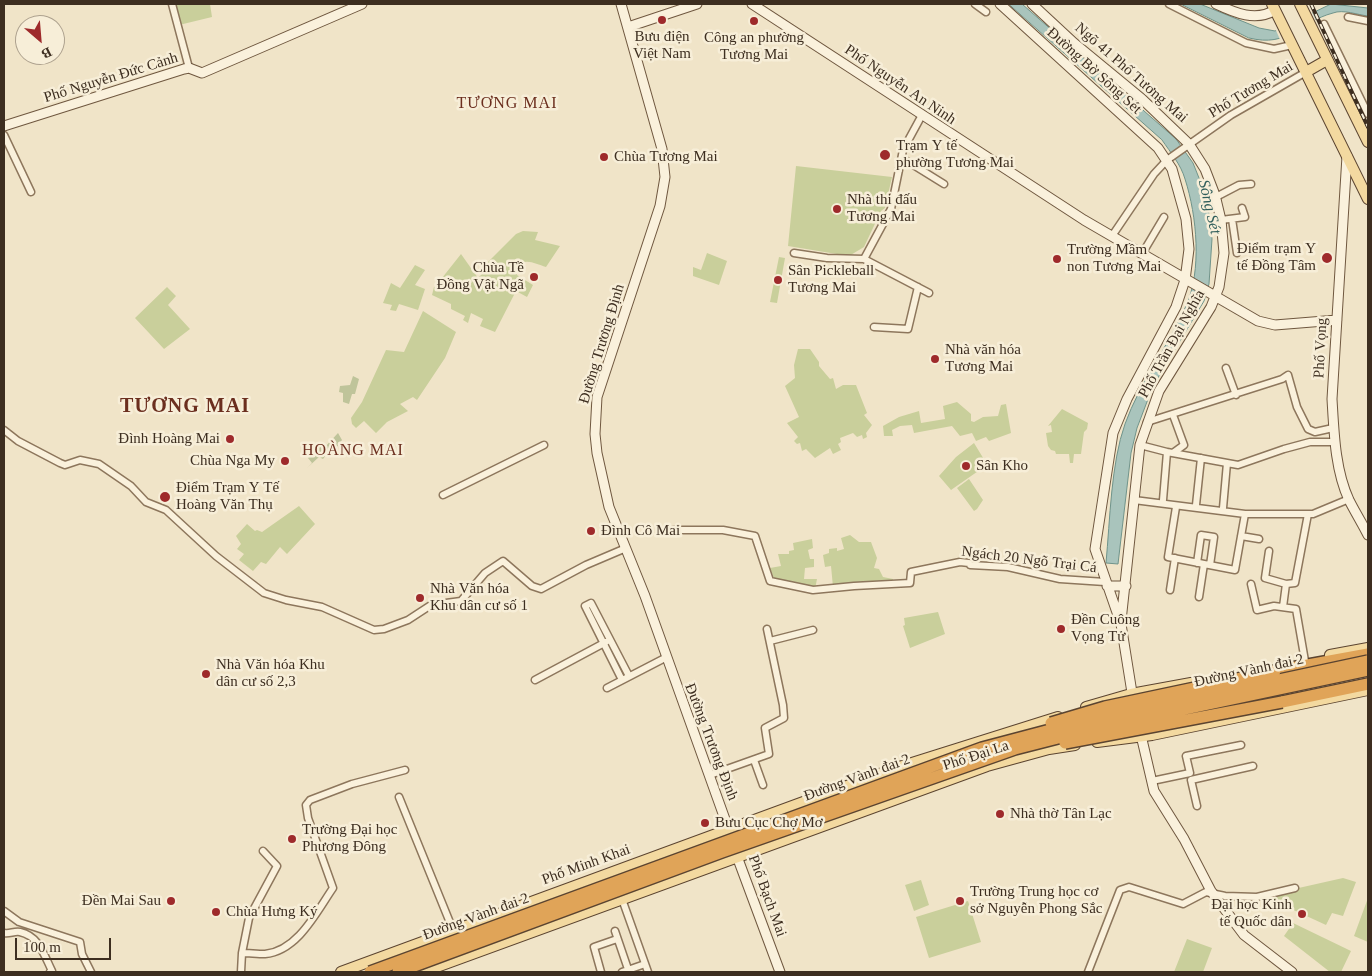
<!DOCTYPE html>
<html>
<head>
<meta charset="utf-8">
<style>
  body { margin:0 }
  #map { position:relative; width:1372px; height:976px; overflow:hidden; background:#f0e4c8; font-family:Georgia,serif }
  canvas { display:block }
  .frame { position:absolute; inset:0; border:5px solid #3d2e20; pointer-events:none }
  .north { position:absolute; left:15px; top:15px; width:50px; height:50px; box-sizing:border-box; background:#f7eed8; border:1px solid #ada18e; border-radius:50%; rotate:153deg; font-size:14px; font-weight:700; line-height:20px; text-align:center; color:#3d2e20 }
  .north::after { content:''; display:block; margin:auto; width:18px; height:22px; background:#9e2a2b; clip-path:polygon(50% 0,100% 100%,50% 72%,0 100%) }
  .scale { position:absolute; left:15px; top:938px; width:96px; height:22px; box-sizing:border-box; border:2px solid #3d2e20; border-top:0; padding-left:6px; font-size:15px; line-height:18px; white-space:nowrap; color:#3d2e20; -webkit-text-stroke:4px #f7eed8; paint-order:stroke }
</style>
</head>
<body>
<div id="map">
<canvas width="1372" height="976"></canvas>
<div class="frame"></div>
<div class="north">B</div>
<div class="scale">100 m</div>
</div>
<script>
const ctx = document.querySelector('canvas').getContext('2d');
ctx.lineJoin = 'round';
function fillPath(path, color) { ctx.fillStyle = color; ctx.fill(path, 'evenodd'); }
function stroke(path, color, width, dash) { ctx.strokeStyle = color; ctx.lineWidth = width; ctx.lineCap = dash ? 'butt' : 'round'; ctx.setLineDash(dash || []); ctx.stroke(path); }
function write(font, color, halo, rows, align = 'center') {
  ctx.font = font + ' Georgia,serif'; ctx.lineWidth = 5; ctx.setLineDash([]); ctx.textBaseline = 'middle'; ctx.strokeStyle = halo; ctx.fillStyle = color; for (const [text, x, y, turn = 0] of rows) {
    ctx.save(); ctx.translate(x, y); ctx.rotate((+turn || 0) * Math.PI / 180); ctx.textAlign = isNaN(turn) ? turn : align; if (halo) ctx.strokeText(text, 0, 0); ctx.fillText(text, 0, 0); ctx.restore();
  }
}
fillPath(new Path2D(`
  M173 4H210L212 17 179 25Z
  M796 166 892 177 885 208 881 211 864 247 849 256 788 246Z
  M523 231 538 232 535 240 560 246 546 267C536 264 527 258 517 265V275L533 285 527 297 516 291 495 332 480 326 483 319 471 313 468 323 463 320 465 316 451 309V304L432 295 434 287 438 289 445 280 442 278 461 254 478 278 490 266 488 262 516 234Z
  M707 253 727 261 719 285 693 276V267L701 270Z
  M779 257 785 258 777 303 770 302Z
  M415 265 425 270 415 285 425 289 418 310 399 304 396 311 390 310 392 305 383 303 391 283 400 288Z
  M167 287 176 296 168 305 190 329 164 349 135 318Z
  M423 311 456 332 445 358 417 400 413 397 400 404 408 411 387 422 376 433 364 421 356 428 352 424 351 418 362 402 386 350 404 352Z
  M798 349H810L819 362V366L830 379 833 378 836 389 843 385H856L867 413 864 415 872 425 866 433 867 437 863 439 862 435 857 437 853 433 840 438 841 442 838 444 841 450 833 454 830 448 815 458 806 449 802 451 800 443 797 444 794 441 798 437 787 423 799 417 785 386 795 378 794 365Z
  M957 402 971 414V421L974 422 983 417 998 416 1001 405 1006 404 1011 433 989 441 986 437 976 441 972 433 960 436 952 426 914 433 912 425 900 426 892 430 893 436H884L883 426 899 417 919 411 921 423 945 419 943 406Z
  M1062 409 1088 423 1087 429 1084 432 1081 454H1074L1073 463H1070L1069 454H1056L1055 451 1051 450 1048 446 1046 433 1052 432 1051 425 1048 426Z
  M974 443 985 461 984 467 951 490 939 476 956 457Z
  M969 479 983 500 977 509 974 511 957 488Z
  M299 506 315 524 287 554 280 547 266 564 261 562 253 571 239 560 244 554 237 549 241 544 236 536 247 524 255 531 257 530 262 532Z
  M850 535 859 542H871L877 558 874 568 879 569 883 577 893 579V584L833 587 831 566 825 567 823 555 829 553V549L837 548V551L844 549 841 538Z
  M812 539 813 548 808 550 810 559H814V567L805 568 804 579H817L815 589 775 581 770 568 781 566 778 554H789V551L794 550 793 543Z
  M938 612 945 634 910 648 903 626 905 625 904 618Z
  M1343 878 1356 882 1343 916 1332 913 1326 925 1263 896Z
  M921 880 929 905 914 911 905 885Z
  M1368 898V942L1354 936Z
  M968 901 981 942 929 958 916 917Z
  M1293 923 1351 951 1341 972H1330L1284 936Z
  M1187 939 1212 948 1203 972H1174Z`), '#c9cf9b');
fillPath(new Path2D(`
  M353 376 359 379 355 394H352L349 404 343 402V393L339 392 340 386 350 385Z
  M338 433 342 440 334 451 331 449 323 459 319 457 307 468 312 463 308 458 322 444 325 447Z`), '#bfc49a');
const water = new Path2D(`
  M1009 4H1022L1176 139 1193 163 1207 198 1212 239 1209 284 1204 301 1153 386 1137 428 1131 453 1118 564 1106 563C1110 520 1111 463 1125 424 1140 382 1168 347 1186 306 1202 271 1197 216 1185 179 1181 165 1171 153 1162 140Z
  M1181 4H1200L1259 28 1275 31 1331 4 1368 8V16C1358 15 1343 9 1333 13 1299 22 1289 48 1249 38Z`);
fillPath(water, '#a9c4bc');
stroke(water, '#6f938a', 1);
fillPath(new Path2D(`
  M1311 10 1317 23 1281 42 1275 28Z`), '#f0e4c8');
const street = new Path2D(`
  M172 4 189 68
  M975 4 986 12
  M1169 4 1246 43 1274 49 1292 45
  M1348 17 1368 21
  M1324 24 1368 114
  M4 135 31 192
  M902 158 944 184
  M1216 197 1239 185 1251 184
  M1232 219 1237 253
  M1221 220 1245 217 1242 208
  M1112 236 1154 174 1167 160 1231 115 1306 72
  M794 253 827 258 864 259 929 293
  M1142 254 1164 217
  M864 259 891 209 903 150 922 115
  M874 327 908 329 918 287
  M1226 368 1236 395
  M1173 415 1184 445 1173 453
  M1147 422 1282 379 1288 375 1297 407 1308 429 1315 432 1333 428
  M4 430 18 441 60 463 65 465 80 460 99 464 131 486 146 502 166 510 216 556 264 593 286 600 322 607 374 630 384 629 408 620 431 605 461 601 485 573 503 561 532 586 541 589 586 565 626 548
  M1140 445 1167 452 1238 465 1284 449 1310 442H1335
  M443 495 544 445
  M1134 500 1245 514H1313L1349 499
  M1163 500 1167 452
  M1196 505 1201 458
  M1176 507 1168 557 1235 570 1245 514
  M1223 508 1227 463
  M673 530H723L755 536 770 581 813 590 854 586 910 583 911 572 960 562 969 563 970 565 1008 567 1060 579 1105 582
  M1241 536 1259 539
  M1269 551 1265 578 1286 584 1295 583 1308 514
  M1197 563 1201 535 1214 537 1210 565
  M1251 584 1257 610 1274 606 1296 609 1305 661
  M1170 590 1175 558
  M1199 597 1204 564
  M1283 607 1286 584
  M770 641 813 630
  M535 680 606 642
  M622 680 585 606 591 603 629 676
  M607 688 665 658
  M754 760 763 785
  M710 775 769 754 765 728 784 718 783 705 767 629
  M1152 781 1190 773 1186 756 1241 745
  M399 797 453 930
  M1197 806 1191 780 1253 766
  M622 899 648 972
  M4 911 19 922 80 942 82 954 91 972
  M615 931 629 972
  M4 933C10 934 14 931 20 932 39 936 44 955 52 971L50 972
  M242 953C249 953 257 954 265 954 298 951 317 911 333 888L308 818 306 805 310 800 352 784 405 770
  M241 972 242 953 249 918 277 866 263 851
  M601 972 594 947 617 939
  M622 972 645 964
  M1088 972 1120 890 1129 887 1183 904 1206 892 1225 896 1257 897 1295 888`);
const secondary = new Path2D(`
  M621 4 662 149 665 177 660 206 597 397 595 434 597 453 609 507 645 596 731 836
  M752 4 1084 220 1258 321 1275 325 1337 320
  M1000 4 1158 148 1172 169 1186 219 1189 249 1185 280 1176 307 1127 399 1113 433 1095 549 1121 624 1133 699
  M1032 4 1074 43 1142 99 1189 144 1205 169 1215 195 1221 220 1224 253 1219 287 1211 307 1159 391 1140 445 1121 621
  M1216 4C1235 13 1256 22 1275 10
  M628 27 697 4
  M4 126 184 69 189 68 202 73 362 4
  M1347 156 1332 399C1334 432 1335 470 1349 500 1355 512 1362 523 1368 535
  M1107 586H1126
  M1140 731 1154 791 1184 839 1211 891 1244 935 1292 972
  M735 851 780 972`);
const primary = new Path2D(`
  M1272 4 1368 199
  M1300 4 1368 142
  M1306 72 1327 60
  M1330 655 1368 648
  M1086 707 1131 694 1191 683
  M1097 742 1152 735 1368 690
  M341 972 896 768 1058 717
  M423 972 987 766 1049 749 1075 745`);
const highway = new Path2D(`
  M1275 671 1368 654
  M1282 702 1368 684`);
stroke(street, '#8d765c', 9);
stroke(secondary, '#6f573f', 11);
stroke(primary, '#5b4430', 12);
stroke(highway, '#5b4430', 14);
stroke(street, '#faf1dc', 6);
stroke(secondary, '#faf1dc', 9);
stroke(primary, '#f3d9a0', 10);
stroke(highway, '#e0a458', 11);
const rail = new Path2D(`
  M1311 4 1368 127`);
stroke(rail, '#3d2e20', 4);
stroke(rail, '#f7eed8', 2, [5.5]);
const highwayBridge = new Path2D(`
  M1051 723 1105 707 1275 671
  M1065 743 1282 702
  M370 972 982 748 1069 725 1368 661
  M398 972 722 852 1015 749 1109 725 1368 670`);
stroke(highwayBridge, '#5b4430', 14, []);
stroke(highwayBridge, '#e0a458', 11);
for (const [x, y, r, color] of [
  [662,20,5,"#9e2a2b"],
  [754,21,5,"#9e2a2b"],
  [885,155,6,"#9e2a2b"],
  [604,157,5,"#9e2a2b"],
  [837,209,5,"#9e2a2b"],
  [1327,258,6,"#9e2a2b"],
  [1057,259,5,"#9e2a2b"],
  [534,277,5,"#9e2a2b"],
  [778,280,5,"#9e2a2b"],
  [935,359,5,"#9e2a2b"],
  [230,439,5,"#9e2a2b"],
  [285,461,5,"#9e2a2b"],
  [966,466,5,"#9e2a2b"],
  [165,497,6,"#9e2a2b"],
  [591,531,5,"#9e2a2b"],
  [420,598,5,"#9e2a2b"],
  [1061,629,5,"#9e2a2b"],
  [206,674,5,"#9e2a2b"],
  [1000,814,5,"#9e2a2b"],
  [705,823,5,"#9e2a2b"],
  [292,839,5,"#9e2a2b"],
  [171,901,5,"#9e2a2b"],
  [960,901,5,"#9e2a2b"],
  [216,912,5,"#9e2a2b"],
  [1302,914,5,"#9e2a2b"]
]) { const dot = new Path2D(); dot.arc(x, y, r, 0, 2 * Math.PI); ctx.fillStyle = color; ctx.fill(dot); stroke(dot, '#f7eed8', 2); }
write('15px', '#3d2e20', '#f7eed8', [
  ["Bưu điện",662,37,"center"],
  ["Việt Nam",662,54,"center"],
  ["Công an phường",754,38,"center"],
  ["Tương Mai",754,55,"center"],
  ["Trạm Y tế",896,146],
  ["phường Tương Mai",896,163],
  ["Chùa Tương Mai",614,157],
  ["Nhà thi đấu",847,200],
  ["Tương Mai",847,217],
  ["Điểm trạm Y",1316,249,"right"],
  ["tế Đồng Tâm",1316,266,"right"],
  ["Trường Mầm",1067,250],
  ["non Tương Mai",1067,267],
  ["Chùa Tề",524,268,"right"],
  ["Đồng Vật Ngã",524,285,"right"],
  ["Sân Pickleball",788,271],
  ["Tương Mai",788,288],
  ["Nhà văn hóa",945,350],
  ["Tương Mai",945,367],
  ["Đình Hoàng Mai",220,439,"right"],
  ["Chùa Nga My",275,461,"right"],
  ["Sân Kho",976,466],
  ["Điểm Trạm Y Tế",176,488],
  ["Hoàng Văn Thụ",176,505],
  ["Đình Cô Mai",601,531],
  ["Nhà Văn hóa",430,589],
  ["Khu dân cư số 1",430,606],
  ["Đền Cuông",1071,620],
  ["Vọng Tử",1071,637],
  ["Nhà Văn hóa Khu",216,665],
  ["dân cư số 2,3",216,682],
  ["Nhà thờ Tân Lạc",1010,814],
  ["Bưu Cục Chợ Mơ",715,823],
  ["Trường Đại học",302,830],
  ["Phương Đông",302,847],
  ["Trường Trung học cơ",970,892],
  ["sở Nguyễn Phong Sắc",970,909],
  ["Đền Mai Sau",161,901,"right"],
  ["Đại học Kinh",1292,905,"right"],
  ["tế Quốc dân",1292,922,"right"],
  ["Chùa Hưng Ký",226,912]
], 'left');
write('15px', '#3d2e20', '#f7eed8', [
  ["Đường Bờ Sông Sét",1094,71,42],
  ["Ngõ 41 Phố Tương Mai",1131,73,41],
  ["Phố Nguyễn Đức Cảnh",111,78,-17],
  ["Phố Nguyễn An Ninh",900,85,34],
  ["Phố Tương Mai",1251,90,-31],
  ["Đường Trương Định",602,344,-73],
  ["Phố Trần Đại Nghĩa",1172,344,-61],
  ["Phố Vọng",1321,348,-87],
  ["Ngách 20 Ngõ Trại Cá",1029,560,7],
  ["Đường Vành đai 2",1249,671,-12],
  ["Đường Trương Định",711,742,69],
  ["Phố Đại La",976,756,-18],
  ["Đường Vành đai 2",857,778,-20],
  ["Phố Minh Khai",586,865,-20],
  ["Phố Bạch Mai",767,896,70],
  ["Đường Vành đai 2",476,917,-20]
]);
ctx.letterSpacing = '1px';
write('16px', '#6b2e1e', '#f7eed8', [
  ["TƯƠNG MAI",507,104],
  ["HOÀNG MAI",353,451]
]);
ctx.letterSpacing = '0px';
write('italic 16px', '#2f5d5a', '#f7eed8', [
  ["Sông Sét",1209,207,77]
]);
ctx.letterSpacing = '1px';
write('bold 20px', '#6b2e1e', '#f7eed8', [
  ["TƯƠNG MAI",185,407]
]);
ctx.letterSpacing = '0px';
</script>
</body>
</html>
